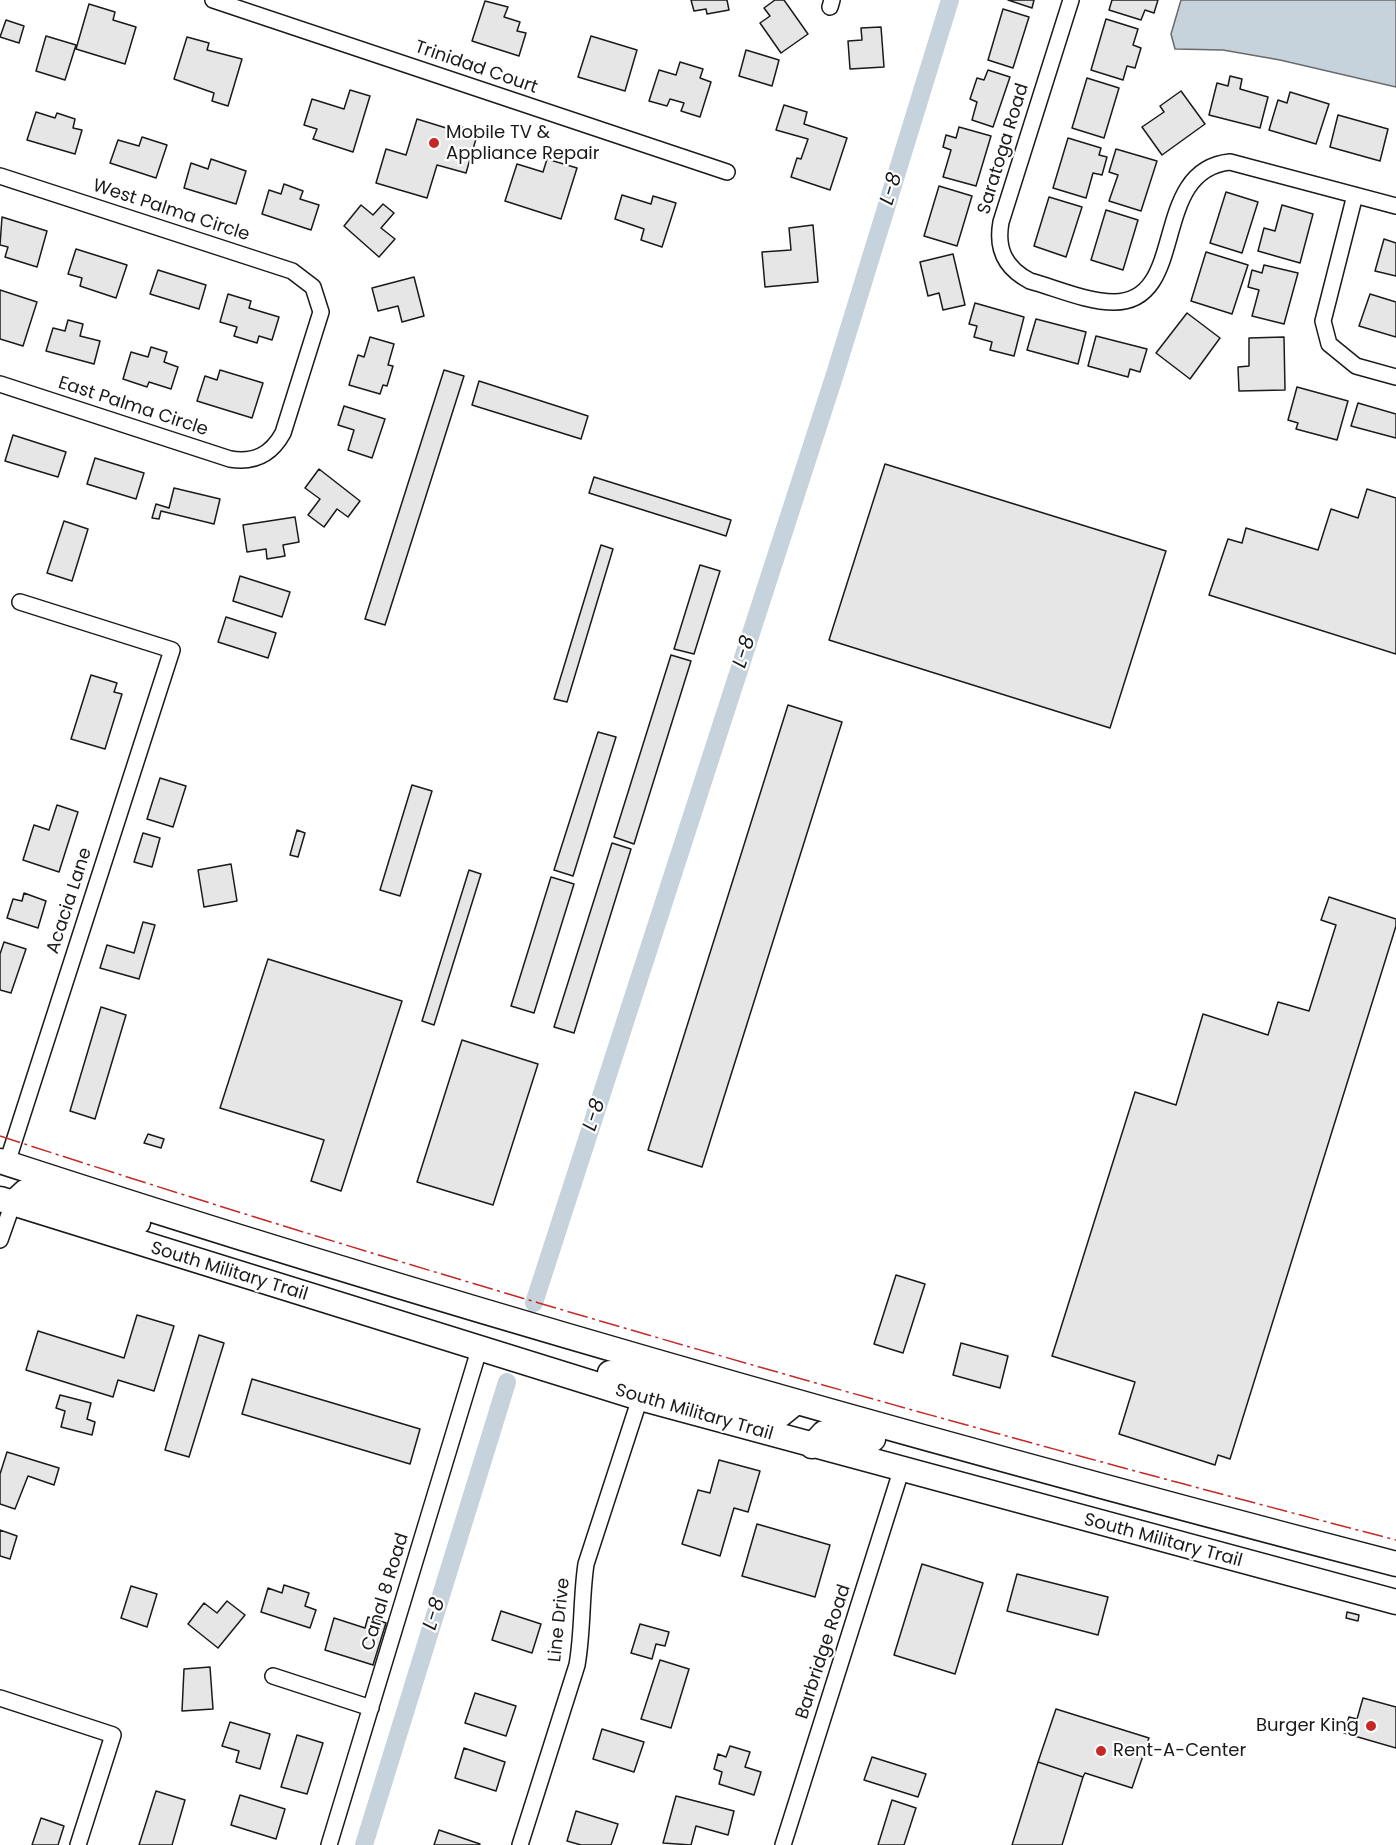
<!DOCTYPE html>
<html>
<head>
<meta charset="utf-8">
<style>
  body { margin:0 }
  canvas { display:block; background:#fff }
</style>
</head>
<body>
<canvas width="1396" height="1845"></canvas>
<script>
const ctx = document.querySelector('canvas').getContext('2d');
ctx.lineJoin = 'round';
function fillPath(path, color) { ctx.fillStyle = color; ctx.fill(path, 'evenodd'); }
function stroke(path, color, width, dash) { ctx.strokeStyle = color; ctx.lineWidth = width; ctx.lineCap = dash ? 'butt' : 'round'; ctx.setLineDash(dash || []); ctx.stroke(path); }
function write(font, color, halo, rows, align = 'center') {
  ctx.font = font + ' Poppins,sans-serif'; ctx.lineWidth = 4.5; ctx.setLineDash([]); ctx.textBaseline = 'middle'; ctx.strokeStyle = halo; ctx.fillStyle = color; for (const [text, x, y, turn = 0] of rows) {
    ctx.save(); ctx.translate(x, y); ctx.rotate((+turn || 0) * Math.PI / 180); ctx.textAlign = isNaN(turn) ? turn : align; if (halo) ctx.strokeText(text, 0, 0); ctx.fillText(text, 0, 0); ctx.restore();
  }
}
const water = new Path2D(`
  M1181 0H1396V87L1280 60 1223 50 1175 49 1171 34Z`);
fillPath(water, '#c6d2dc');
stroke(water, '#6a6a6a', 1.5);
stroke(new Path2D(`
  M534 1303 835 374 950 0
  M364 1845 507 1382`), '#c6d2dc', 18);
const building = new Path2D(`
  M691 0H727L729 10 707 14 706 9 694 11Z
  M775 0H784L808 34 781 53 760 23 770 16 764 8Z
  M1008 0H1034L1032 8Z
  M1112 0H1158L1154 13 1145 10 1141 20 1109 10Z
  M485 1 508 7 504 17 520 22 517 31 526 33 519 56 472 41Z
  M89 4 115 12 113 20 136 27 125 64 76 49Z
  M1003 9 1029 17 1013 68 988 60Z
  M1106 19 1138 29 1133 45 1141 48 1135 68 1127 66 1123 80 1091 70Z
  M6 20 24 26 19 43 0 37Z
  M881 27 884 67 850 69 848 41 862 40 861 28Z
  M46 36 76 45 65 80 36 71Z
  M591 36 637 50 625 91 578 77Z
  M187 37 209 43 207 50 242 59 228 106 212 101 214 93 174 79Z
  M746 50 779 60 772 86 739 76Z
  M680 62 703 69 700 78 711 82 700 117 681 111 684 103 670 99 667 106 649 101 659 70 676 75Z
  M988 70 1010 77 993 127 972 120 977 102 970 99 977 78 984 80Z
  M1230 76 1242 79 1240 89 1268 97 1260 128 1209 115 1217 83 1228 86Z
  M1087 78 1119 88 1104 138 1072 128Z
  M350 90 370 96 353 152 313 139 317 129 304 125 312 99 344 109Z
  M1181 91 1205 124 1162 155 1142 127 1164 112 1160 106Z
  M1290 92 1329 104 1316 144 1269 130 1278 100 1287 103Z
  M784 105 807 112 804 124 847 138 830 190 791 177 797 158 801 159 808 139 776 130Z
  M36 112 55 118 57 113 75 119 73 128 82 130 75 154 27 140Z
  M1338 115 1388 129 1380 161 1330 147Z
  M417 119 456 131 458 126 478 132 466 173 437 165 427 198 376 183 386 149 406 155Z
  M959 127 991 136 976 186 943 177 951 150 943 147 946 135 956 138Z
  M142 137 167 145 156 178 110 163 118 140 139 146Z
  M1068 138 1101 148 1099 155 1107 157 1102 175 1093 173 1086 198 1053 188Z
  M1116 149 1157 161 1141 211 1109 201 1118 175 1109 172Z
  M211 159 246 171 236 204 184 188 191 163 208 169Z
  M547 159 577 168 561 219 505 201 517 164 543 172Z
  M284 184 303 191 300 199 319 205 311 230 262 214 269 190 281 194Z
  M939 186 972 196 957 246 924 236Z
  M1226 192 1258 202 1242 253 1210 243Z
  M622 195 651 204 653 196 676 203 662 247 641 240 644 229 615 219Z
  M1049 197 1082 207 1066 257 1034 246Z
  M383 204 394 213 381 228 395 239 379 257 344 226 361 205 373 215Z
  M1282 205 1313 214 1300 263 1258 251 1264 228 1275 231Z
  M1106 210 1138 220 1123 270 1091 260Z
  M2 217 47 231 37 267 5 257 8 247 0 245Z
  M813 225 818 282 765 287 762 252 791 250 789 228Z
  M1384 239 1396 243V276L1375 271Z
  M76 249 127 265 116 298 80 286 82 278 68 274Z
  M1206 252 1248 265 1232 314 1191 301Z
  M953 254 965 305 943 310 939 293 928 296 920 262Z
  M1264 265 1298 273 1284 324 1252 316 1259 290 1248 287 1252 270 1262 273Z
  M158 270 206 285 199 309 150 294Z
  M414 277 424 316 402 322 398 306 378 311 372 288Z
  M0 290 37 302 23 346 0 339Z
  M228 294 251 301 249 308 279 317 272 340 259 336 257 343 234 336 237 327 220 322Z
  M1370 294 1396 302V337L1359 326Z
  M975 303 1024 317 1014 356 990 350 992 342 974 337 977 326 969 324Z
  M1187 313 1220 338 1190 379 1156 353Z
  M1036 319 1086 332 1078 364 1027 350Z
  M68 320 83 324 80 336 100 341 94 364 46 351 53 328 65 331Z
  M1096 336 1147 349 1140 372 1130 369 1128 377 1088 366Z
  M370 337 394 344 388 365 393 366 387 386 383 385 380 394 349 385 358 355 364 357Z
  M1284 337 1285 390 1239 391 1238 367 1249 366V338Z
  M151 347 167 352 164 362 178 367 171 389 149 382 147 387 123 379 131 352 148 357Z
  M220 370 263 383 252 418 197 401 205 376 217 380Z
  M444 370 464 376 385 625 365 619Z
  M479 381 588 416 581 439 472 405Z
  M1297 387 1348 401 1337 440 1296 429 1298 423 1288 420Z
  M1358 403 1396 414V438L1351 426Z
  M344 406 385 419 372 458 348 450 354 430 338 425Z
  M13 435 66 452 58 477 5 461Z
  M95 458 144 473 136 499 87 484Z
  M885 464 1166 551 1110 728 829 640Z
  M319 469 360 501 348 517 337 509 324 527 308 515 320 499 305 488Z
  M594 477 731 520 726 536 589 493Z
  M174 488 220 499 214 524 161 511 159 519 152 518 156 504 169 508Z
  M1367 489 1396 498V654L1209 595 1228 539 1242 543 1246 528 1318 550 1331 509 1358 518Z
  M295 517 299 542 283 545 285 556 267 559 266 549 247 552 243 525Z
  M64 521 88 529 72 581 47 573Z
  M601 545 613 549 567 702 554 699Z
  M700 565 720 571 694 654 674 649Z
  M240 576 290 592 282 617 233 601Z
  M226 617 276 633 268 658 218 642Z
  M671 655 691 661 634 844 614 837Z
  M91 675 117 683 114 692 122 694 105 749 71 739Z
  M788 705 842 722 702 1167 648 1150Z
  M598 732 616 737 573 876 554 870Z
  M160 778 186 786 173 827 147 819Z
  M412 785 432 791 400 896 380 890Z
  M57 805 78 812 59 872 23 860 34 825 49 830Z
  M297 830 305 833 298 857 290 855Z
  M143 833 160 838 152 867 134 862Z
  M612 843 631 849 574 1033 554 1027Z
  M231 864 237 901 204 907 198 870Z
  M469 870 481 874 434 1025 422 1021Z
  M551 877 574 884 534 1013 511 1006Z
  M24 893 46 901 38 928 7 918 13 899 22 901Z
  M1329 897 1396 919V926L1230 1459 1218 1455 1215 1465 1119 1434 1135 1382 1052 1356 1135 1092 1176 1105 1203 1014 1268 1035 1278 1002 1309 1011 1336 925 1321 920Z
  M143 922 155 925 139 979 100 968 107 945 134 953Z
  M4 942 26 949 11 993 0 990V954Z
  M268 959 402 1001 341 1191 311 1181 324 1140 220 1108Z
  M101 1007 126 1015 95 1119 70 1111Z
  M462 1040 538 1064 493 1205 417 1182Z
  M148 1134 164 1139 161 1148 144 1143Z
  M896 1275 925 1284 903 1353 874 1344Z
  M137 1315 174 1326 154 1391 118 1380 113 1397 26 1370 38 1331 124 1358Z
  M199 1335 224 1343 189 1457 165 1450Z
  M961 1343 1008 1356 1000 1388 953 1375Z
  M252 1379 420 1429 410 1464 242 1414Z
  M60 1395 91 1403 87 1419 95 1422 92 1435 61 1427 65 1411 56 1408Z
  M7 1452 59 1468 54 1485 28 1476 15 1509 0 1504V1474Z
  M719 1460 760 1471 748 1512 734 1508 720 1556 682 1544 698 1490 710 1493Z
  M757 1524 830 1545 815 1597 742 1576Z
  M0 1530 17 1536 10 1559 0 1556Z
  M922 1564 983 1583 955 1674 894 1655Z
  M1017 1574 1108 1597 1098 1635 1007 1611Z
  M284 1585 309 1593 305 1606 316 1610 310 1628 261 1612 268 1588 282 1593Z
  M131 1586 157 1594 147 1627 121 1618Z
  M227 1601 245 1615 218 1648 188 1624 204 1603 217 1613Z
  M501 1611 541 1624 532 1653 492 1640Z
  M1347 1612 1359 1615 1358 1621 1346 1618Z
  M368 1617 386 1623 373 1665 325 1650 334 1618 365 1628Z
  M640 1624 669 1632 665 1646 656 1644 652 1659 631 1653Z
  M660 1660 689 1669 671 1728 641 1719Z
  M210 1667 213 1709 182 1711 184 1669Z
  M475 1693 516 1706 506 1736 465 1723Z
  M1363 1698 1396 1707V1748L1344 1733 1349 1717 1357 1719Z
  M1056 1709 1149 1738 1132 1788 1085 1773 1083 1777 1038 1762Z
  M230 1722 270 1734 260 1769 236 1762 239 1751 222 1746Z
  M602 1729 644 1742 634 1772 593 1759Z
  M297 1735 323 1743 307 1794 281 1787Z
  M730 1746 750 1752 745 1767 761 1772 754 1795 719 1784 722 1772 714 1769 718 1754 726 1757Z
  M464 1748 505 1762 496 1791 455 1778Z
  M872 1757 926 1774 918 1797 864 1780Z
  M1038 1762 1083 1777 1062 1845H1012Z
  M156 1791 185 1800 172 1845H139Z
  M240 1795 285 1809 276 1839 231 1825Z
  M676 1796 734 1811 728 1835 696 1826 691 1845 663 1843Z
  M892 1800 916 1808 904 1845H878Z
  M576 1811 618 1824 611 1845H581L567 1841Z
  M41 1818 64 1826 58 1845H32Z
  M439 1830 480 1844 479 1845H434Z`);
fillPath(building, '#e6e6e6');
stroke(building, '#1a1a1a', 1.5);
const minor = new Path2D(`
  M213 0 727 172
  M1071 0 1001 222C996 249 1005 268 1030 281 1056 288 1087 302 1114 302 1189 302 1149 170 1230 162L1396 206
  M830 7 832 0
  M0 176 292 271 313 287 321 312 283 433C271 455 254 463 230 459L0 384
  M1355 195 1323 321 1329 344 1356 366 1396 377
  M7 1163 172 650 20 602
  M0 1240 13 1203
  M273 1676 371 1708
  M0 1698 113 1735 78 1845
  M329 1845 479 1350
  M520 1845 577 1665C583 1631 581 1597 586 1564L640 1398
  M783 1845 901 1471`);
const primary = new Path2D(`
  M0 1161C460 1311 927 1442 1396 1564
  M0 1199 640 1398 1396 1602
  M13 1203 25 1192H39L138 1222
  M610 1373 765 1414 780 1415 796 1402
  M812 1446 824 1433 844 1431 873 1439`);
stroke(minor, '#1a1a1a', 18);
stroke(primary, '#1a1a1a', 27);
stroke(minor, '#fff', 15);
stroke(primary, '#fff', 24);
stroke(new Path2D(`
  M0 1136C461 1286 927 1418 1396 1540`), '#c62828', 1.5, [21, 4.5, 3, 4.5]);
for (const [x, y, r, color] of [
  [434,143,6,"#c62828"],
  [1371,1726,6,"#c62828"],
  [1101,1751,6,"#c62828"]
]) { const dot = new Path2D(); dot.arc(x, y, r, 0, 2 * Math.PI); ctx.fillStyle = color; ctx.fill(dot); stroke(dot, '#fff', 2); }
write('18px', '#1a1a1a', '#fff', [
  ["Trinidad Court",476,68,19],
  ["Saratoga Road",1004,149,-73],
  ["West Palma Circle",171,211,18],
  ["East Palma Circle",133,407,18],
  ["Acacia Lane",70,901,-72],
  ["South Military Trail",229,1272,17],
  ["South Military Trail",694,1413,16],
  ["South Military Trail",1163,1541,15],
  ["Canal 8 Road",386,1592,-73],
  ["Line Drive",560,1620,-84],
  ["Barbridge Road",824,1652,-72]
]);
write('18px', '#1a1a1a', '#fff', [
  ["Mobile TV &",446,133],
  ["Appliance Repair",446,154],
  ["Burger King",1359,1726,"right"],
  ["Rent-A-Center",1113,1751]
], 'left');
write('italic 20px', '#1a1a1a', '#fff', [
  ["L-8",892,189,-73],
  ["L-8",745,652,-72],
  ["L-8",595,1115,-72],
  ["L-8",435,1614,-73]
]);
</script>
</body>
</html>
